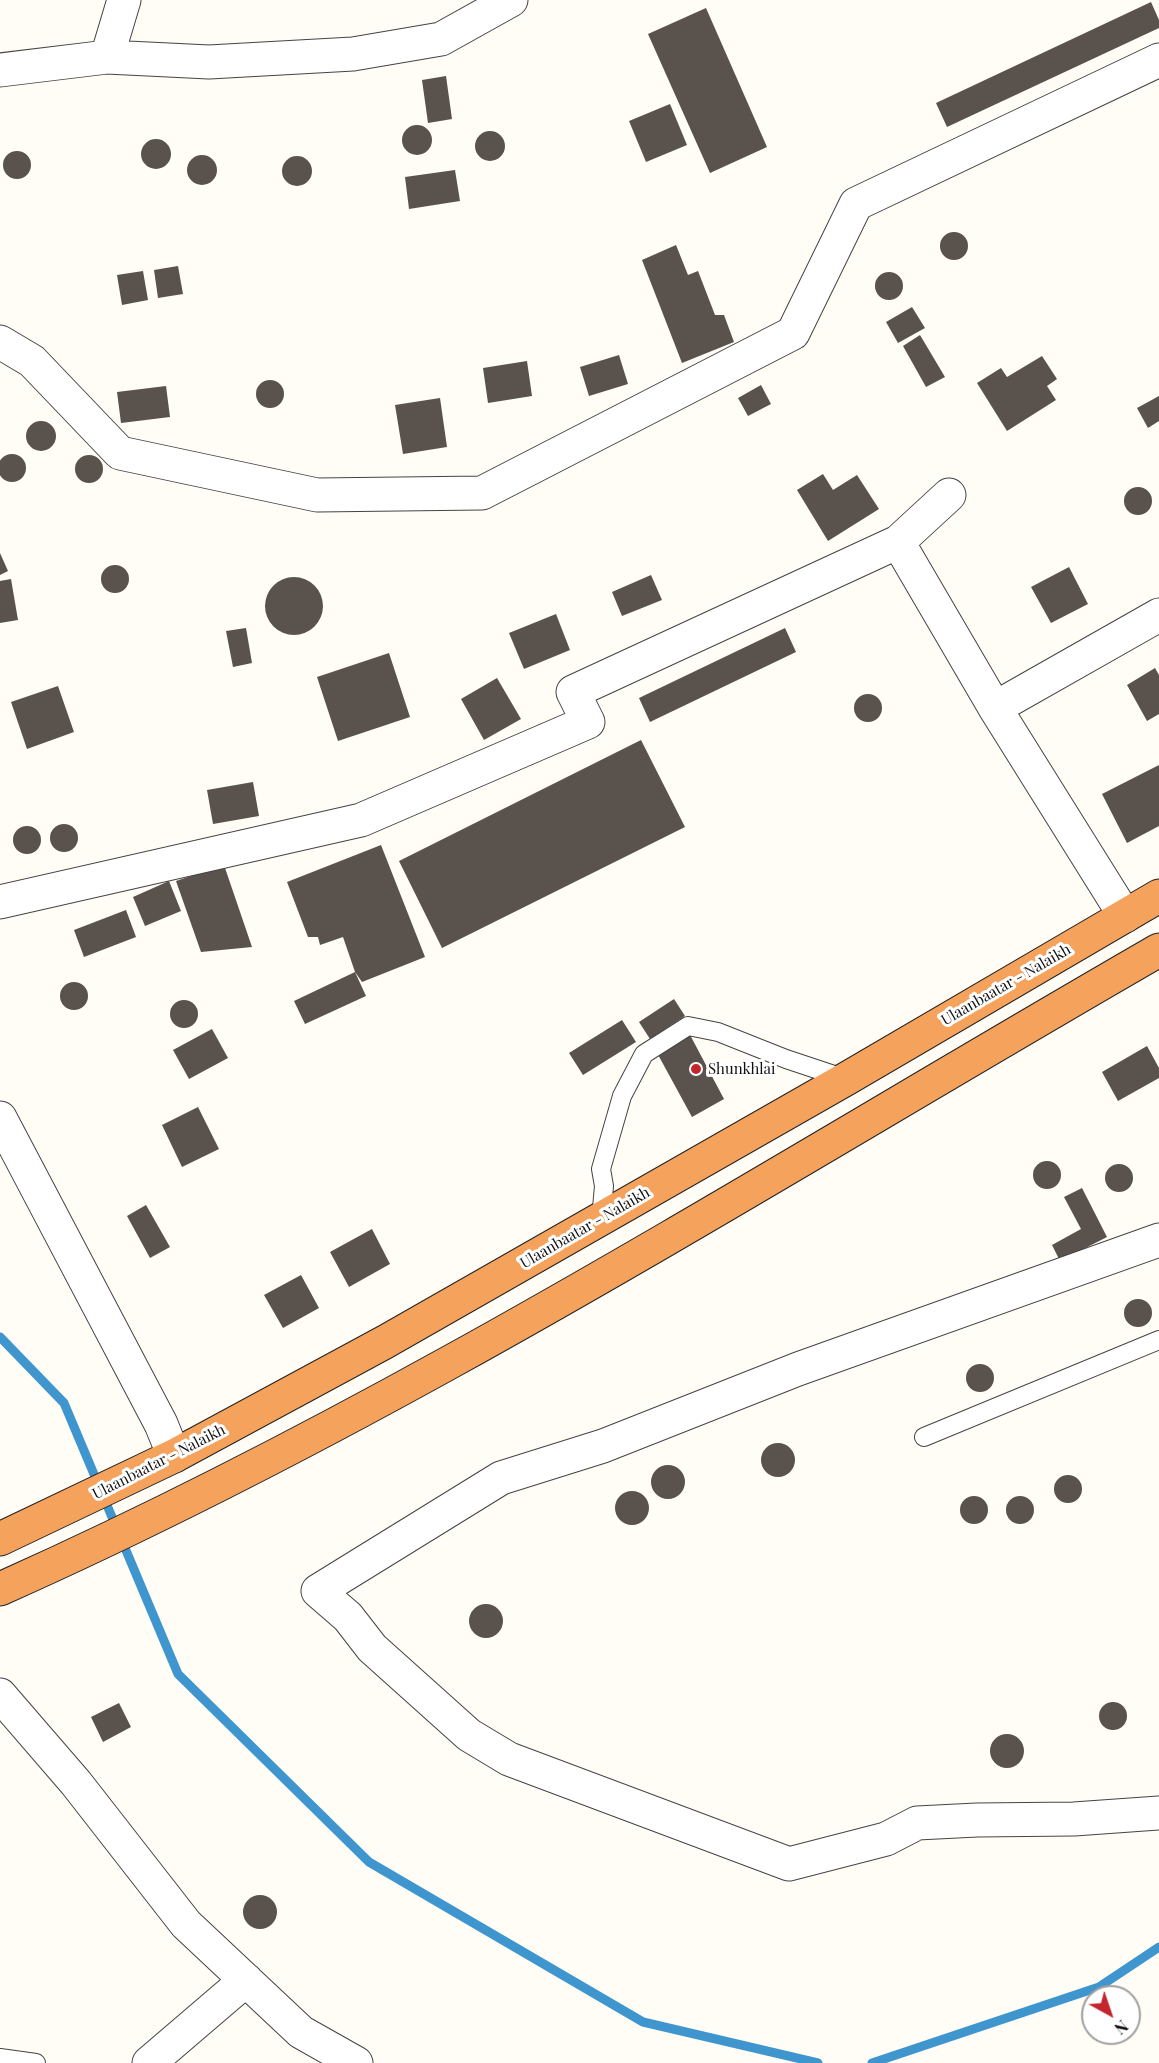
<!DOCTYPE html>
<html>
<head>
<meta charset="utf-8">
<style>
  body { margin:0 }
  #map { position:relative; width:1159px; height:2063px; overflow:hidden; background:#fffdf5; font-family:"Playfair Display",serif }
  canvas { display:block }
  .north { position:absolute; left:1081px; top:1985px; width:60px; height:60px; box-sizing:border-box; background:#fff; border:2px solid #a0a0a0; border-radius:50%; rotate:140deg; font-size:16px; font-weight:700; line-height:24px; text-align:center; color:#111 }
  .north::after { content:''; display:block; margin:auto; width:21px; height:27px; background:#c4262e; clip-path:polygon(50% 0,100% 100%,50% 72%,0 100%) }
</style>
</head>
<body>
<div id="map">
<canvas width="1159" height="2063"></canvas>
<div class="north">N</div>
</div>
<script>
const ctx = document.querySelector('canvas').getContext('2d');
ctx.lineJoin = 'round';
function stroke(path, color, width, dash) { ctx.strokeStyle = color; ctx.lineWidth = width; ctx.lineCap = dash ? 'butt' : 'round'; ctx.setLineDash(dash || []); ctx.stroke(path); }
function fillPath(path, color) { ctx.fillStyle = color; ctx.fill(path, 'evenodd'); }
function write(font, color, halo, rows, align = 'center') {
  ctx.font = font + ' "Playfair Display",serif'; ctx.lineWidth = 6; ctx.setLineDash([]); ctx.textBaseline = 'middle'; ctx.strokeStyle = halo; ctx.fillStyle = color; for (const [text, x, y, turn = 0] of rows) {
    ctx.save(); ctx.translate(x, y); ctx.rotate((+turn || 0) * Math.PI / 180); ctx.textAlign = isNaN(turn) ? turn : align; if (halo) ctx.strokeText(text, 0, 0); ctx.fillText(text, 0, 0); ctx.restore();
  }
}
stroke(new Path2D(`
  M0 1337 64 1403 178 1674 369 1862 643 2022 818 2063
  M872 2063 1099 1987 1159 1947`), '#3f96cf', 9);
fillPath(new Path2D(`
  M1151 2 1159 20V28L947 127 936 103Z
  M706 8 767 147 710 173 648 34Z
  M446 76 452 119 428 123 422 80Z
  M670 104 687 145 646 162 629 121Z
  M402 140a15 15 0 1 1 30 0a15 15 0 1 1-30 0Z
  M475 146a15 15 0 1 1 30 0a15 15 0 1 1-30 0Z
  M141 154a15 15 0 1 1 30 0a15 15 0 1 1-30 0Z
  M3 165a14 14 0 1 1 28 0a14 14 0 1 1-28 0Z
  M187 170a15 15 0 1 1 30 0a15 15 0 1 1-30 0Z
  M282 171a15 15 0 1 1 30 0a15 15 0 1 1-30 0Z
  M455 170 460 201 409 209 405 177Z
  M940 246a14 14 0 1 1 28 0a14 14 0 1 1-28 0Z
  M676 245 688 275 698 271 715 315H724L734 342 682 363 642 260Z
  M178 266 183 294 158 298 154 270Z
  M143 271 148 300 122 305 117 275Z
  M875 286a14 14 0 1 1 28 0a14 14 0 1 1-28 0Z
  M912 307 925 328 898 343 886 322Z
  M920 335 945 377 926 387 903 346Z
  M619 355 628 384 589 396 580 367Z
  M1042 356 1057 379 1047 386 1056 400 1007 431 977 383 1001 368 1007 377Z
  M527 361 532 396 488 403 483 368Z
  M256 394a14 14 0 1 1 28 0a14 14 0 1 1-28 0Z
  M761 385 771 404 748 416 738 398Z
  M166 386 170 417 121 423 117 392Z
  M1159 396V421L1148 428 1137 408Z
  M440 398 447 447 403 454 395 405Z
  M26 436a15 15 0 1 1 30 0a15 15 0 1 1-30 0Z
  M-2 468a14 14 0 1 1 28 0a14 14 0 1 1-28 0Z
  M75 469a14 14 0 1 1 28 0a14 14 0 1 1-28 0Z
  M823 474 833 490 857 475 879 509 828 541 797 490Z
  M1124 501a14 14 0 1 1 28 0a14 14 0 1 1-28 0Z
  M0 553 8 571 0 575Z
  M101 579a14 14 0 1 1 28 0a14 14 0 1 1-28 0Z
  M1069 567 1088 604 1051 623 1031 587Z
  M651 575 662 600 622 616 612 592Z
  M265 606a29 29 0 1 1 58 0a29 29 0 1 1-58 0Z
  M11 579 18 620 0 623V581Z
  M556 614 570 650 524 669 509 633Z
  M246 628 252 663 233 667 226 631Z
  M785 628 796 652 650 722 639 698Z
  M389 653 410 717 338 741 317 677Z
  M1155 668 1159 675V714L1147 721 1127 685Z
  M497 678 521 719 484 740 461 699Z
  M58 686 74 732 27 749 11 702Z
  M854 708a14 14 0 1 1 28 0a14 14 0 1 1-28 0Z
  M641 740 685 827 442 948 399 861Z
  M1159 765V826L1127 843 1102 794Z
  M253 782 259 816 213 824 207 790Z
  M50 838a14 14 0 1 1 28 0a14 14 0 1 1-28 0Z
  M13 840a14 14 0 1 1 28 0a14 14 0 1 1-28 0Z
  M381 845 425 957 362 982 355 972 366 996 305 1024 294 1001 355 972 343 937 320 945 318 937H308L287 882Z
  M224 865 252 947 201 952 176 881Z
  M169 881 181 911 145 926 133 897Z
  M126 910 136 937 84 957 74 930Z
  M60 996a14 14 0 1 1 28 0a14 14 0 1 1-28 0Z
  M674 999 685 1016 650 1039 639 1022Z
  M170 1014a14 14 0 1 1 28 0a14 14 0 1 1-28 0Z
  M622 1020 636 1042 583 1075 569 1053Z
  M212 1029 228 1058 189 1079 173 1050Z
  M689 1033 724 1099 692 1117 656 1051Z
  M1147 1046 1159 1068V1078L1118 1101 1102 1072Z
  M198 1107 219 1149 182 1167 162 1125Z
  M1033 1175a14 14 0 1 1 28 0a14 14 0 1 1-28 0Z
  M1105 1178a14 14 0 1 1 28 0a14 14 0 1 1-28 0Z
  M1082 1188 1107 1237 1060 1261 1052 1245 1081 1229 1064 1197Z
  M146 1205 170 1247 150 1258 127 1216Z
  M372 1229 390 1264 349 1287 330 1252Z
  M301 1275 319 1308 283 1328 264 1295Z
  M1124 1313a14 14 0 1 1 28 0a14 14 0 1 1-28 0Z
  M966 1378a14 14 0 1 1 28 0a14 14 0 1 1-28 0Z
  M761 1460a17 17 0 1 1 34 0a17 17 0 1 1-34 0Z
  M651 1482a17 17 0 1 1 34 0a17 17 0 1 1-34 0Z
  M1054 1489a14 14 0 1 1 28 0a14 14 0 1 1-28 0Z
  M615 1508a17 17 0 1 1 34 0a17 17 0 1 1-34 0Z
  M960 1510a14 14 0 1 1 28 0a14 14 0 1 1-28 0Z
  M1006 1510a14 14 0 1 1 28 0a14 14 0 1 1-28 0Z
  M469 1621a17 17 0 1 1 34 0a17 17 0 1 1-34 0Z
  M1099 1716a14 14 0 1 1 28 0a14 14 0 1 1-28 0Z
  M119 1703 131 1727 103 1742 91 1717Z
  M990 1751a17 17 0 1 1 34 0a17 17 0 1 1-34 0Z
  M243 1912a17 17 0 1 1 34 0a17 17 0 1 1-34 0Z`), '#5a524d');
const lane = new Path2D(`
  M601 1219 604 1186 601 1169 622 1096 644 1054 688 1026 718 1032 786 1059 846 1079
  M924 1437 1159 1340
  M0 2058 36 2063`);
const street = new Path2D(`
  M107 57 124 0
  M0 70 107 57 209 62 353 54 441 39 511 0
  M0 342 32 361 120 453 317 495 482 493 793 333 856 204 1159 60
  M898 542 995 708 1125 916
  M995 708 1159 615
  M0 902 361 820 588 722 573 692 898 542 949 495
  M0 1118 161 1424 174 1456
  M1159 1240 798 1369 603 1446 501 1478 318 1591 348 1617 372 1648 469 1735 509 1759 789 1864 886 1839 917 1823 977 1820 1074 1819 1159 1813
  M0 1695 76 1783 186 1924 301 2032 356 2063
  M149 2063 246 1980`);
const highway = new Path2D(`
  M0 1539 174 1456 385 1342 846 1079 1159 896
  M0 1589C404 1409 777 1170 1159 950`);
stroke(lane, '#444', 20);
stroke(street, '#444', 35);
stroke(highway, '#222', 35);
stroke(lane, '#fff', 18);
stroke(street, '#fff', 33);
stroke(highway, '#f5a25d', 33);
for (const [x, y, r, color] of [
  [696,1069,6,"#c4262e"]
]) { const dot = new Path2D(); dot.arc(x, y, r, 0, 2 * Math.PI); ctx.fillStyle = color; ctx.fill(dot); stroke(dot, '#fff', 2); }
write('15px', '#111', '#fff', [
  ["Ulaanbaatar - Nalaikh",1006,985,-30],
  ["Ulaanbaatar - Nalaikh",585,1228,-30],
  ["Ulaanbaatar - Nalaikh",159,1462,-27]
]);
write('15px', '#111', '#fff', [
  ["Shunkhlai",708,1069]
], 'left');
</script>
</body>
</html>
